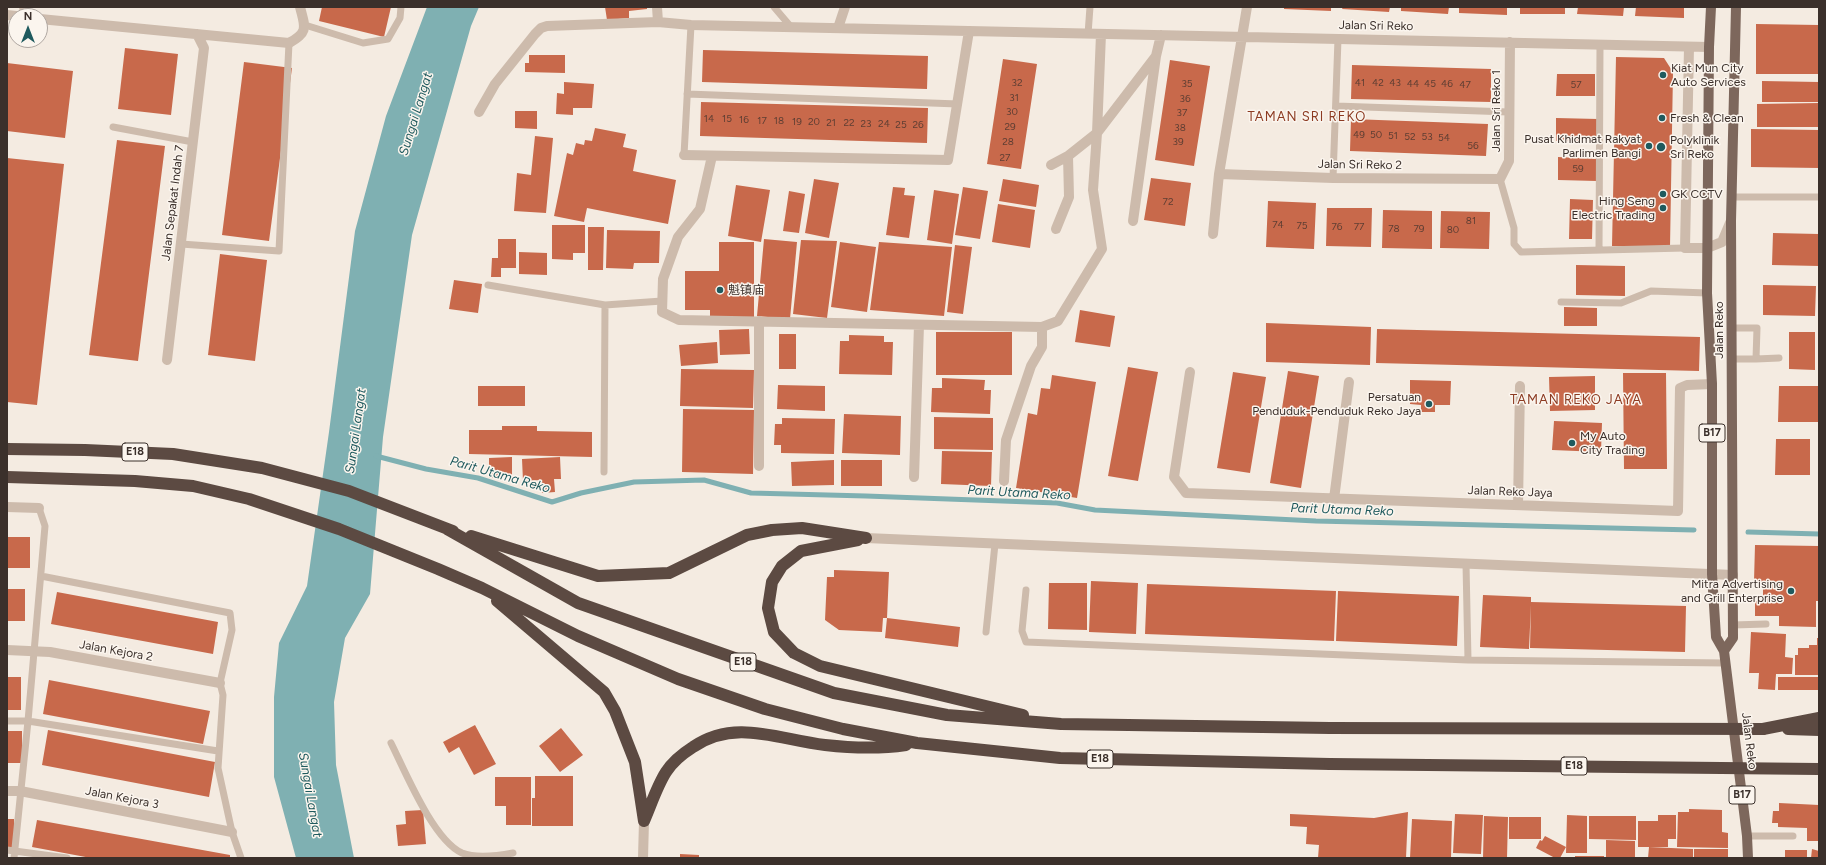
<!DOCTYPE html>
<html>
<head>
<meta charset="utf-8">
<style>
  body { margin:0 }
  #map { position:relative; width:1826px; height:865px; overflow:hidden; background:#f4ebe1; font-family:Figtree,sans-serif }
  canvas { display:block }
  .frame { position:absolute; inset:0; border:8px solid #3b302b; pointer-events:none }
  .north { position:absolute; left:8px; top:8px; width:40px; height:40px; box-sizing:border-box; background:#fbf5ee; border:1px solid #aea6a0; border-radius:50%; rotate:0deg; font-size:11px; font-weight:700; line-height:16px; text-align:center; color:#3b302b }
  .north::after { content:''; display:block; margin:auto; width:14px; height:18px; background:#1f5a5e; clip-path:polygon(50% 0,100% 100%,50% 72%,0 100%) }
</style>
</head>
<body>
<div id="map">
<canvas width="1826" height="865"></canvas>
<div class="frame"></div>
<div class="north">N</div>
</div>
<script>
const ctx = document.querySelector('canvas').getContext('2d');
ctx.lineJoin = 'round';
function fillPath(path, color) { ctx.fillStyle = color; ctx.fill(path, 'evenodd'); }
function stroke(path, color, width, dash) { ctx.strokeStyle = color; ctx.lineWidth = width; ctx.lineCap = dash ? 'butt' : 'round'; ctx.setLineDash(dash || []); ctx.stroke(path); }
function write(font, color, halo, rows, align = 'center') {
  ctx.font = font + ' Figtree,"Noto Sans SC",sans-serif'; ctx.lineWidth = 3; ctx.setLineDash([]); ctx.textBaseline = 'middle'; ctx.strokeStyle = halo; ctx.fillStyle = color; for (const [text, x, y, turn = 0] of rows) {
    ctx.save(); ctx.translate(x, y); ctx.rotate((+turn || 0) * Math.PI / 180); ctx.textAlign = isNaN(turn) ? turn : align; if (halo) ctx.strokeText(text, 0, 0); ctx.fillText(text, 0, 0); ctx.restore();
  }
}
fillPath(new Path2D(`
  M427 7H479L471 26 412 235 383 437 370 594 345 638 334 702 336 765 354 858H296L274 777V697L279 643 307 586 329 432 355 231 386 116Z`), '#7fb0b2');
stroke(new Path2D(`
  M376 456 426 469 478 478 552 502 581 493 634 482 704 480 751 493 866 496 1057 503 1095 510 1316 521 1694 530
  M1748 532 1819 534`), '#7fb0b2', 5);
fillPath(new Path2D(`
  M322 7H391L384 37 319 21Z
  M605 7H647V9L629 11V18L607 20Z
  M1284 7H1331V11L1284 9Z
  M1343 7H1390L1389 12 1342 9Z
  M1401 7H1449L1448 14 1401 11Z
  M1459 7H1507V15L1459 13Z
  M1520 7H1565V14H1520Z
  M1578 7H1624L1623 16 1577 14Z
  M1636 7H1684V18L1635 16Z
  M1756 24 1819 25V74H1756Z
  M125 48 178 54 171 115 118 109Z
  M703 50 928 56 927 89 702 82Z
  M529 55H565V73L525 72V63H529Z
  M1616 57 1664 58 1673 72 1670 247 1612 246Z
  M1003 59 1037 64 1021 169 987 164Z
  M1170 60 1210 66 1194 166 1155 160Z
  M244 62 292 68 269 241 222 235Z
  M7 63 73 71 65 138 7 131Z
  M1352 65 1491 69V102L1351 99Z
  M1557 74H1595V96H1556Z
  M1762 81 1819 82V102H1762Z
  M564 82 594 84 592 108H573V115L556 114 557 93 564 94Z
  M701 102 928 108 927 143 700 136Z
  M1819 103V127H1757V104Z
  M515 111H537V129L515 128Z
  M1556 118 1598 119V142L1556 141Z
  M1351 119 1488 124 1486 156 1350 151Z
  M595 128 626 134 623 147 637 150 633 171 676 180 668 224 587 208 584 222 554 216 567 153 573 155 576 143 584 145 585 140 592 141Z
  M1751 129 1819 130V168L1751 167Z
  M535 136 553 138 546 213 514 211 517 173 531 175Z
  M117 140 165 146 138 361 89 355Z
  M1558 157 1598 159 1597 181 1558 180Z
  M7 158 64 164 37 405 7 402Z
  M1151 178 1191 183 1185 226 1144 220Z
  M814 179 839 183 829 238 805 233Z
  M1003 179 1039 185 1036 207 999 201Z
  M736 185 770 190 761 242 728 236Z
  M893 187 905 188 904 195 915 196 909 238 886 235Z
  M963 187 988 191 980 239 955 235Z
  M934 190 959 194 952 244 927 240Z
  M789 191 805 194 799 233 783 231Z
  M1570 199 1593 200 1592 239H1569Z
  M1268 201 1316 203 1314 249 1266 247Z
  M998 204 1035 210 1030 248 992 242Z
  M1327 208H1372L1371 247 1326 246Z
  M1383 210 1432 211V249L1382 248Z
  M1441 211 1490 212 1489 249 1440 248Z
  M552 225H585V253H573V260L552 259Z
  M588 227H604L603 270H588Z
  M607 230 660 231 659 263H634L633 269 606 268Z
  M1773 233 1819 234V266L1772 265Z
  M498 239H516V268H501V277H491L492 258H498Z
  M764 239 797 242 790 319 757 316Z
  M801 240 837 241 827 318 793 314Z
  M719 242H754V317H710V310H685V271H719Z
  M840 242 876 247 867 312 831 307Z
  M879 242 952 247 944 316 870 310Z
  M955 245 972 247 963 314 947 312Z
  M519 252 547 253V275L519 274Z
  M220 254 267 260 255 361 208 355Z
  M1576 265 1625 266V296L1576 295Z
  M454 280 482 284 478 313 449 309Z
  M1763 285 1816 286 1815 316 1763 315Z
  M1564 307 1597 308V326H1564Z
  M1080 310 1115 316 1110 347 1075 342Z
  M1266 323 1371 327 1370 365 1266 362Z
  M749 329 750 354 720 355 719 330Z
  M1377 329 1700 337 1699 371 1376 363Z
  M936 332H1012V375H936Z
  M1789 332H1815V370L1789 369Z
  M779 334H796V369H779Z
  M849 335 884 336V342H893L892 375 839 374 840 341H849Z
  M717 342 718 363 681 366 679 345Z
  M1128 367 1158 372 1138 481 1108 476Z
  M681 369 754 370 753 408 680 406Z
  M1288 371 1319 376 1301 488 1270 483Z
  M1233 372 1266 377 1250 473 1217 468Z
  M1623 373H1666L1667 469H1624Z
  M1052 375 1096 382 1077 498 1016 488 1028 413 1037 415 1041 388 1050 389Z
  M1595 376V410L1550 411 1549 377Z
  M942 378 985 380 984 390H991L990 414 931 412 932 388H942Z
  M1410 380 1451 381 1450 405H1435V412H1421V405L1410 404Z
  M778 385 825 386V411L777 409Z
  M478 386H525V406H478Z
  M1779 386H1819V422H1778Z
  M683 409 754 410 753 474 682 472Z
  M844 414 901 416 900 455 842 453Z
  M934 417 993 418V450L934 449Z
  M782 418 835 419 834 454 781 453V445H774L775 424H782Z
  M1554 421 1602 423 1601 452 1552 450Z
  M502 426H537V431L592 432V457L469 454V430H502Z
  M1776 439H1810V475H1775Z
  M942 451 992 452 991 486 941 484Z
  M512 457V477L489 478V458Z
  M560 457 561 479H554L555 492 542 493 541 480 523 481 522 459Z
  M834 460V485L792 486 791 462Z
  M841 460H882V486H841Z
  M7 537H30V568H7Z
  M1755 545 1819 546V601H1816V627L1779 626V616H1755V601H1763V582L1754 581Z
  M834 570 889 572 887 618H883L882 632 839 630 825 620 827 577H834Z
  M1091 581 1138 583 1136 634 1089 632Z
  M1049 583H1087V630L1048 629Z
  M1147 584 1336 591 1334 641 1145 634Z
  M7 589H25V621H7Z
  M1338 591 1459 596 1457 646 1336 641Z
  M57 592 218 622 213 654 51 624Z
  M1483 595 1531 597V602L1686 606 1685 652 1530 648 1531 605 1529 649 1480 647Z
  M887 618 960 627 958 647 885 638Z
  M1751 632 1786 634 1785 657 1793 658 1792 674H1776L1775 690 1758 689 1759 673H1749Z
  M1817 638H1819V675H1795V655H1798V648H1809V645H1817Z
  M7 677H21V710H7Z
  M1778 677H1819V690H1778Z
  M49 680 210 711 203 744 43 714Z
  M475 725 496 764 474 775 459 747 449 753 443 742Z
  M561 728 583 755 560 772 539 746Z
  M48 730 215 762 209 797 42 765Z
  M7 731H22V763H7Z
  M535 776H573V826H532V798H535Z
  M495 777H531V825H506V806H495Z
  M1779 803 1819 805V841H1807V828L1778 827V823H1772L1773 811H1779Z
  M1689 809 1722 810V832L1728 833V848L1677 847 1678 812H1689Z
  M423 810 426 844 398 846 396 825 406 824 405 811Z
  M1408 812 1406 858H1318L1319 845 1306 844 1307 827 1290 826V814L1374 818Z
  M1455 814 1483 815 1481 854 1453 853Z
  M1567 815 1587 816V853H1566Z
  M1658 815H1676V839H1668V847H1638V821H1658Z
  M1484 816 1508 817 1507 858H1483Z
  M1589 816H1636V840L1589 839Z
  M1509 817H1541V839H1509Z
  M7 819H14V847H7Z
  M1412 819 1452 821 1451 858H1410Z
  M37 820 230 855V858H91L32 847Z
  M1545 836 1566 847 1560 858H1555L1536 848 1540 840 1542 841Z
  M1606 840 1635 841V858H1606Z
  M1649 847 1693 849V858H1648Z
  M1694 849H1728V858H1694Z
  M1812 849 1819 851V858H1811Z
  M1785 850H1807V858H1785Z
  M680 854 699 855V858H680Z
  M1575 856H1604V858H1575Z`), '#c8694b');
stroke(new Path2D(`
  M774 7 791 27
  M305 25 363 43 388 39 400 18 401 7
  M1088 34 1090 7
  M687 94 958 104
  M1336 106 1509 112
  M113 127 193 142
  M684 155 691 25
  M1333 178 1338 39
  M1500 179 1514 228V244L1521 252 1685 248
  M1731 197H1819
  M181 244 279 251 289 43
  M1599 250 1600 45
  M488 285 605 305 662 301
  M1561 302 1621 303 1651 291 1707 293
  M1732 328H1757L1756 359H1732
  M1756 359 1779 358
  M604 472 605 305
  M41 576 230 613 232 630 220 683 223 695 218 768 232 832 241 858
  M1026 590 1022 631 1026 642 1468 660 1466 564
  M1733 625 1766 624
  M986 632 995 544
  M1468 660 1725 663
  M7 721H28L218 751
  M391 743C405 771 433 840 462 853 477 859 497 856 513 853
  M1747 836H1793
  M7 850 67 858
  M14 858 28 721 45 526 39 508`), '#cdbbac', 7);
stroke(new Path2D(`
  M24 7 26 16
  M657 7 658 22 691 25 1709 47
  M7 15 16 16
  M40 19 289 43C309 32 305 27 300 7
  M838 28 845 7
  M1689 47 1685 248H1707L1722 242 1730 223
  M479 112 495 84 535 34 541 28 547 26 658 22
  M684 155 948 160 969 31
  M712 156 700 209 678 237 663 279 662 312 679 320 1042 327 1058 321 1102 249 1093 190 1097 133 1101 34
  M1051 165 1068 156 1097 133 1156 56 1161 35
  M1219 174 1333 178 1500 179 1509 161 1510 42
  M1133 221 1156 56
  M1056 229 1069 197 1068 156
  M1213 234 1219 174 1247 7
  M759 321V466
  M167 360 204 48 197 34
  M1190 372 1174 477 1186 493 1678 511 1680 388 1687 385 1712 384
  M914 477 919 325
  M1004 481 1006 440 1031 366 1042 347V327
  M1334 499 1349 382
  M1518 505 1520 386
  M7 507 39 508
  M7 650 50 652 220 683
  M7 791H20L232 832`), '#cdbbac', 10);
stroke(new Path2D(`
  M866 538 1733 575
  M643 858 644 821`), '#cdbbac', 10);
stroke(new Path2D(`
  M1711 7 1709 47 1707 293 1712 384V574L1716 637 1724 651 1747 836 1748 858
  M1724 651 1733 638 1731 221 1736 7`), '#7d675c', 10);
stroke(new Path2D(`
  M7 449 85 450 173 454 262 468 349 491 453 531
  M7 477 135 481 193 486 249 499 339 529 438 569 482 588 578 636 678 679 765 709 843 729 917 743 1060 758 1330 764
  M447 529 578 603 834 693 947 715 1061 724 1330 728
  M471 536 598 576 669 573 747 535 772 530 802 528 866 538
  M858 540 801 551 782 566 772 582 768 608 774 632 794 653 820 666 1023 715
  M497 601 604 692 615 711 635 762 644 821
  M1763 729 1819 718
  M1788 729 1819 730
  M644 821C651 805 657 786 666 772 673 761 682 754 693 747 736 718 779 740 825 745 852 748 879 749 906 745`), '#5c4a42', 12);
stroke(new Path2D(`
  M1330 728 1763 729
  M1330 764 1819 769`), '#5c4a42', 12);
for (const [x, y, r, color] of [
  [1663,75,4,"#1f5a5e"],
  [1662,118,4,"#1f5a5e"],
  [1649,146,4,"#1f5a5e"],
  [1661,147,5,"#1f5a5e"],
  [1663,194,4,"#1f5a5e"],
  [1663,208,4,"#1f5a5e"],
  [720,290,4,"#1f5a5e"],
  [1429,404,4,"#1f5a5e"],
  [1572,443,4,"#1f5a5e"],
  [1791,591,4,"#1f5a5e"]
]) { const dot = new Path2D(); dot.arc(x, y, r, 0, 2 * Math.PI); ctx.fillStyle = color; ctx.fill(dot); stroke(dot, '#fbf5ee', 1.5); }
write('10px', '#5e3e33', null, [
  ["32",1017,83],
  ["41",1360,83],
  ["42",1378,83],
  ["43",1395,83],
  ["35",1187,84],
  ["44",1413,84],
  ["45",1430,84],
  ["46",1447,84],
  ["47",1465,85],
  ["57",1576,85],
  ["31",1014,98],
  ["36",1185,99],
  ["30",1012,112],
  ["37",1182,113],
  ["14",709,119],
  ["15",727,119],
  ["16",744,120],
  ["17",762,121],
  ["18",779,121],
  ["19",797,122],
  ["20",814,122],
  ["21",831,123],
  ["22",849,123],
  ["23",866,124],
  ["24",884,124],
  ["25",901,125],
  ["26",918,125],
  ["29",1010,127],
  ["38",1180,128],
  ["49",1359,135],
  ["50",1376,135],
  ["51",1393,136],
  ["52",1410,137],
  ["53",1427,137],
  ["54",1444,138],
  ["28",1008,142],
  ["39",1178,142],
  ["56",1473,146],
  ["27",1005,158],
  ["59",1578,169],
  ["72",1168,202],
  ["81",1471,221],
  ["74",1278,225],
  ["75",1302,226],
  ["76",1337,227],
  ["77",1359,227],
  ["78",1394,229],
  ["79",1419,229],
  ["80",1453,230]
]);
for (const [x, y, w] of [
  [1712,433,26],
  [135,452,26],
  [743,662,26],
  [1100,759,26],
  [1574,766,26],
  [1742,795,26]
]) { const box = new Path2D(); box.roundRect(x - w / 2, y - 9, w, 18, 3); ctx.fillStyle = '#fbf5ee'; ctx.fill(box); stroke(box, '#3b302b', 1); }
write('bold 11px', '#3b302b', null, [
  ["B17",1712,433],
  ["E18",135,452],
  ["E18",743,662],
  ["E18",1100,759],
  ["E18",1574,766],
  ["B17",1742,795]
]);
write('12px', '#3b302b', '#fbf5ee', [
  ["Jalan Sri Reko",1376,26,1],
  ["Jalan Sri Reko 1",1496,111,-90],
  ["Jalan Sri Reko 2",1360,165,1],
  ["Jalan Sepakat Indah 7",173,203,-83],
  ["Jalan Reko",1719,330,-90],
  ["Jalan Reko Jaya",1510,492,2],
  ["Jalan Kejora 2",116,651,10],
  ["Jalan Reko",1749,741,83],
  ["Jalan Kejora 3",122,798,11]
]);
write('12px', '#3b302b', '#fbf5ee', [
  ["Kiat Mun City",1671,68],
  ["Auto Services",1671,82],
  ["Fresh & Clean",1670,118],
  ["Pusat Khidmat Rakyat",1641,139,"right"],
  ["Parlimen Bangi",1641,153,"right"],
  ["Polyklinik",1670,140],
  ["Sri Reko",1670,154],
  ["GK CCTV",1671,194],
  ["Hing Seng",1655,201,"right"],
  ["Electric Trading",1655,215,"right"],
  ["魁镇庙",728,290],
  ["Persatuan",1421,397,"right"],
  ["Penduduk-Penduduk Reko Jaya",1421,411,"right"],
  ["My Auto",1580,436],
  ["City Trading",1580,450],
  ["Mitra Advertising",1783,584,"right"],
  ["and Grill Enterprise",1783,598,"right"]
], 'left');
write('italic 13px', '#1f5a5e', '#fbf5ee', [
  ["Sungai Langat",416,114,-73],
  ["Sungai Langat",356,431,-82],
  ["Parit Utama Reko",500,475,16],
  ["Parit Utama Reko",1019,493,3],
  ["Parit Utama Reko",1342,510,2],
  ["Sungai Langat",310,795,80]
]);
ctx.letterSpacing = '1px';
write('13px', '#8c3b22', '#fbf5ee', [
  ["TAMAN SRI REKO",1307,117],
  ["TAMAN REKO JAYA",1576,400]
]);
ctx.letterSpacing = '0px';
</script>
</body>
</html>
